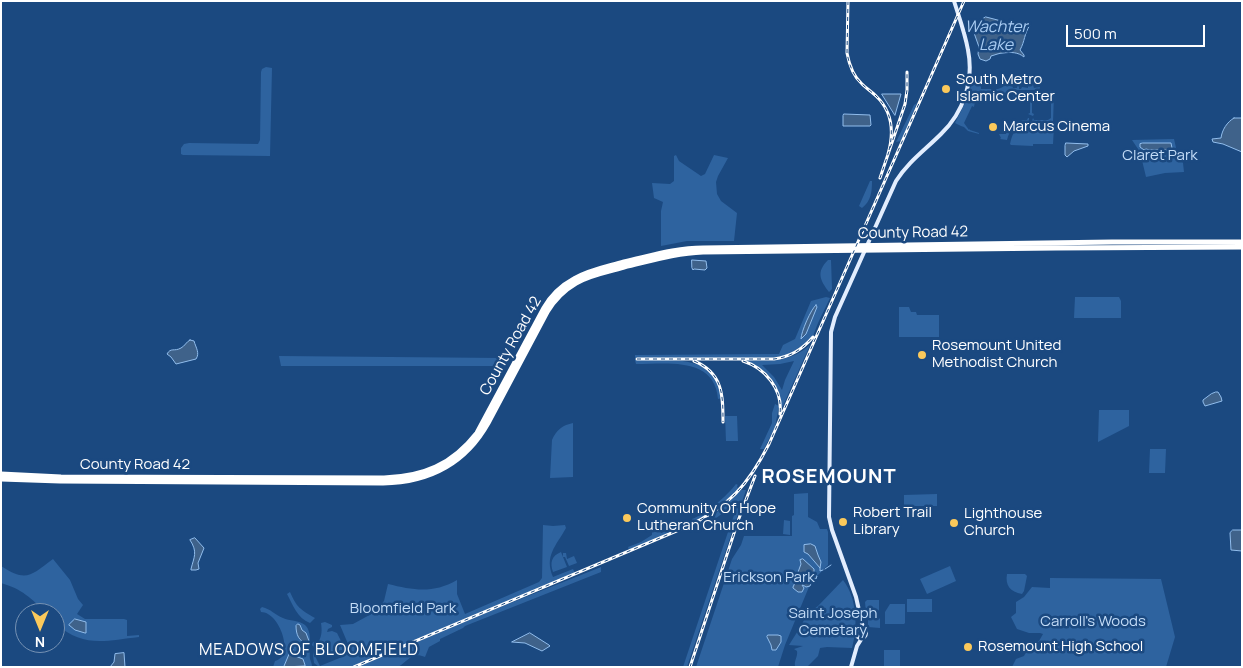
<!DOCTYPE html>
<html>
<head>
<meta charset="utf-8">
<style>
  body { margin:0 }
  #map { position:relative; width:1243px; height:668px; overflow:hidden; background:#1b4980; font-family:Manrope,sans-serif }
  canvas { display:block }
  .frame { position:absolute; inset:0; border:2px solid #fff; pointer-events:none }
  .north { position:absolute; left:15px; top:603px; width:50px; height:50px; box-sizing:border-box; background:#1b4980; border:1px solid #7692b3; border-radius:50%; rotate:180deg; font-size:14px; font-weight:700; line-height:20px; text-align:center; color:#fff }
  .north::after { content:''; display:block; margin:auto; width:18px; height:22px; background:#fbc95b; clip-path:polygon(50% 0,100% 100%,50% 72%,0 100%) }
  .scale { position:absolute; left:1066px; top:25px; width:139px; height:22px; box-sizing:border-box; border:2px solid #fff; border-top:0; padding-left:6px; font-size:15px; line-height:18px; white-space:nowrap; color:#fff; -webkit-text-stroke:4px #1b4980; paint-order:stroke }
</style>
</head>
<body>
<div id="map">
<canvas width="1243" height="668"></canvas>
<div class="frame"></div>
<div class="north">N</div>
<div class="scale">500 m</div>
</div>
<script>
const ctx = document.querySelector('canvas').getContext('2d');
ctx.lineJoin = 'round';
function fillPath(path, color) { ctx.fillStyle = color; ctx.fill(path, 'evenodd'); }
function stroke(path, color, width, dash) { ctx.strokeStyle = color; ctx.lineWidth = width; ctx.lineCap = dash ? 'butt' : 'round'; ctx.setLineDash(dash || []); ctx.stroke(path); }
function write(font, color, halo, rows, align = 'center') {
  ctx.font = font + ' Manrope,sans-serif'; ctx.lineWidth = 5; ctx.setLineDash([]); ctx.textBaseline = 'middle'; ctx.strokeStyle = halo; ctx.fillStyle = color; for (const [text, x, y, turn = 0] of rows) {
    ctx.save(); ctx.translate(x, y); ctx.rotate((+turn || 0) * Math.PI / 180); ctx.textAlign = isNaN(turn) ? turn : align; if (halo) ctx.strokeText(text, 0, 0); ctx.fillText(text, 0, 0); ctx.restore();
  }
}
fillPath(new Path2D(`
  M266 67 272 68 270 156 183 155 181 154V148L184 144 189 143 258 144 260 140 261 72 262 69Z
  M1018 77 1019 79H1012L1011 82 1013 88H1017V86H1019V89H1021L1022 87 1028 88V78L1022 79 1023 77H1029V78L1038 77 1040 79 1034 78C1032 81 1033 85 1034 88L1040 87 1039 90H1017L1011 92 1010 97 976 96 974 107 972 106 964 123 969 130 970 129V130L979 133V134L968 131 964 127 961 126 955 123 969 95 972 79 981 80V89H998L1003 87V85L1005 83 1007 84 1009 81V80L1012 78Z
  M1015 93H1031L1033 94 1034 96H1032V113L1034 114 1033 116 1028 114 1030 113C1030 108 1031 100 1028 97H1013Z
  M1037 93 1054 94 1053 122 1032 121 1033 118 1034 120H1048L1051 118V97L1049 96H1037L1036 94Z
  M917 103 901 141 896 142 914 105Z
  M1028 118H1029V122C1016 122 1010 128 1007 140L1000 139 1001 138 999 134H1006L1007 124 1011 126 1019 121 1027 120Z
  M1024 126H1054L1053 144H1033V146L1011 145 1010 144C1012 135 1014 128 1024 126Z
  M1174 139 1177 152 1183 163 1184 172 1165 173 1146 177 1140 152 1132 140Z
  M676 155 679 161 701 176 705 174 714 155 728 158 718 176 716 182 717 194 721 201 737 213 734 241H687L661 246V211L663 202 654 198 652 183 670 184 674 181V156Z
  M870 181H872C872 192 871 201 862 208L859 206Z
  M828 260H831L832 289 829 292C820 280 816 272 828 260Z
  M826 297 830 298 818 323 813 336 807 343 787 355 773 358H635V355L779 354 783 345 795 339 811 301Z
  M1075 297H1119L1121 301V318H1074Z
  M899 307H909L911 312H916L917 315H939V337H899Z
  M810 345 782 408C779 392 774 377 759 368 754 365 749 363 745 360 770 361 789 363 810 345ZM794 361 785 380 782 390 774 377 762 365 780 364Z
  M279 356 501 358 500 366H281Z
  M635 360C669 361 717 352 722 398L718 399C715 356 666 364 636 364Z
  M775 404 779 406 775 427 764 449H760L772 423V413Z
  M1099 410H1129V426L1098 442Z
  M725 416H737L738 441H726Z
  M573 423V477L550 478 552 440C556 430 563 425 573 423Z
  M1150 449H1166L1165 473H1149Z
  M736 484 738 485 737 486 738 489C717 518 662 537 629 550L628 547 641 542 652 535V532L661 531V533L692 521V519C706 514 727 496 736 484Z
  M741 490H746L687 667H683L730 526 736 510V505L732 504C722 515 710 523 696 529L694 525C713 517 727 505 741 490Z
  M808 493V517L817 522 820 529H827L828 532V565L811 582 785 645 778 667H696L732 559 741 545 744 536H792V516L794 515V494Z
  M937 494V506H904V495Z
  M784 520 790 521V535L783 534Z
  M543 525 553 526 565 525 566 528C556 546 544 556 553 577L573 569 575 573 351 667H319L314 663 313 655 315 648 312 645 313 642 319 641C322 635 322 630 321 623L325 622 332 625V627L328 629 327 632 332 631 337 633 344 647 343 650H340L336 653H327L326 645 324 644C319 647 317 653 316 658L320 666 342 657 347 652 351 651 340 625 353 624 375 612 384 601 388 584C413 590 433 594 457 580V594L465 614 539 582 542 578Z
  M561 552 563 557V553H566L567 559 574 556 577 563 569 566 565 557H563L567 567 553 572C550 563 551 556 561 552Z
  M53 559 70 580 78 599 83 605 77 614 85 619H124L127 620V636L139 635V637C104 641 83 648 55 623V613H46C31 598 22 589 1 583V566C27 583 31 575 53 559Z
  M950 566 956 581 927 594 920 579Z
  M601 567V572L465 626 463 628 440 639V641L429 647 425 657C412 651 408 661 398 667H358L493 610Z
  M1007 574H1025L1027 576 1024 591 1022 594C1010 592 1005 585 1007 574Z
  M1050 578 1161 579 1175 637 1166 667H1012L1016 659 1024 656 1031 642 1039 641 1043 634 1040 633H1029L1017 629 1011 617 1016 613V602L1024 597 1032 587 1050 588Z
  M843 580C857 598 858 626 852 648L827 647 820 648 818 656 807 667 803 666 801 667 795 666C794 660 798 657 797 651L794 649 803 646 789 645 801 626 807 614 818 606Z
  M290 592C297 608 300 609 315 618L310 623C297 618 293 605 287 594Z
  M907 599H932V612H907Z
  M867 600H879V610L876 613H866L865 602Z
  M890 604H905V623L904 624H885V612Z
  M262 607C271 609 275 615 283 618 289 621 299 620 305 625 313 632 309 650 310 659 311 662 312 664 312 667H273L275 661C295 657 280 612 261 612L260 609Z
  M868 616H877L880 619V628L868 627Z
  M884 650H900V667H884Z`), '#2e639f');
const water = new Path2D(`
  M986 17 1009 23H1029L1030 25C1024 34 1025 41 1020 50L1024 55V57C1018 52 1011 52 1003 53 999 53 995 55 991 56L990 59 986 61 980 59 978 54 979 47 973 30 976 23Z
  M882 94H901L895 115Z
  M844 114 870 115 871 125 870 126H843V116Z
  M1234 118H1242V152L1223 144 1213 142 1212 139 1221 138C1222 130 1227 122 1234 118Z
  M1066 143 1088 144V146L1074 151 1067 157 1065 155V146Z
  M1143 143H1171L1172 148 1169 150H1150L1146 149 1144 150 1140 147V144Z
  M692 260 706 261 707 268 705 270 694 269 693 270 692 268Z
  M816 305 817 307 806 334 801 339C801 332 811 309 816 305Z
  M190 340 194 341C196 348 200 353 196 359L176 364 171 357 167 354C171 347 174 352 181 348 185 346 186 342 190 340Z
  M1216 392H1218L1221 397 1222 401 1205 406 1203 402V400L1211 394Z
  M1233 530H1242V551L1231 550 1230 533Z
  M195 538 204 548 198 563 199 569 196 570H191V569C194 557 198 552 190 540Z
  M811 544 815 546 818 555 821 562 820 568 808 554 804 552V545Z
  M803 559 814 569V575L817 576 816 579 813 578 810 586 806 587 803 585H802L804 588 802 592H798L793 588V587L794 585 795 582 799 580 797 575 801 564 800 560Z
  M75 619 86 622V633H85L75 630 69 625Z
  M298 624 300 625 302 630 306 633 309 641 307 644C299 641 296 635 296 626Z
  M530 633 549 645 550 646 542 651 525 643 512 642Z
  M768 635H778L781 636V642L776 650H772L771 645 767 637Z
  M292 648 293 649 295 656 303 659 305 665V666L284 667Z
  M124 653 125 667H110L114 662 115 654Z`);
fillPath(water, '#3f628a');
stroke(water, '#91bdec', 1);
stroke(new Path2D(`
  M820 568V571L823 570
  M825 569 831 565`), '#91bdec', 1);
stroke(new Path2D(`
  M856 633a5 5 0 1 1 10 0a5 5 0 1 1-10 0Z
  M863 628 856 597 832 530 829 517 831 332 835 317 896 181C908 162 925 150 941 134 964 112 974 80 968 50 965 33 959 17 954 1
  M851 667 857 646 862 638`), '#e2edfe', 4);
stroke(new Path2D(`
  M1 474 61 477 384 478C423 477 452 465 477 433L544 308C551 296 561 286 574 279 589 270 607 267 624 262 651 256 676 248 703 248L1112 242H1242
  M1 479 60 481 383 483C430 482 465 464 488 423L547 312C554 300 564 290 576 283 591 274 608 272 624 267 650 261 676 253 703 252L1056 248 1242 247`), '#fff', 5);
const rail = new Path2D(`
  M848 1 847 53C849 64 853 76 862 84 866 88 872 92 876 96 893 112 894 133 888 154
  M880 178 905 104 907 90V72
  M637 359H774C790 357 802 350 813 337
  M694 361C723 373 723 395 723 422
  M743 361C765 368 783 389 780 414
  M354 667 686 527C729 507 748 485 769 444L964 1
  M690 667 738 521 755 476`);
stroke(rail, '#fff', 3);
stroke(rail, '#1b4980', 1, [4]);
for (const [x, y, r, color] of [
  [946,89,5,"#fbc95b"],
  [993,127,5,"#fbc95b"],
  [922,355,5,"#fbc95b"],
  [627,518,5,"#fbc95b"],
  [843,522,5,"#fbc95b"],
  [954,523,5,"#fbc95b"],
  [968,647,5,"#fbc95b"]
]) { const dot = new Path2D(); dot.arc(x, y, r, 0, 2 * Math.PI); ctx.fillStyle = color; ctx.fill(dot); stroke(dot, '#1b4980', 2); }
write('15px', '#fff', '#1b4980', [
  ["South Metro",956,80],
  ["Islamic Center",956,97],
  ["Marcus Cinema",1003,127],
  ["Rosemount United",932,346],
  ["Methodist Church",932,363],
  ["Community Of Hope",637,509],
  ["Lutheran Church",637,526],
  ["Robert Trail",853,513],
  ["Library",853,530],
  ["Lighthouse",964,514],
  ["Church",964,531],
  ["Rosemount High School",978,647]
], 'left');
write('15px', '#c3dcf7', '#1b4980', [
  ["Claret Park",1160,156],
  ["Erickson Park",769,578],
  ["Bloomfield Park",403,609],
  ["Saint Joseph",833,614],
  ["Cemetary",833,631],
  ["Carroll's Woods",1093,622]
]);
write('15px', '#fff', '#1b4980', [
  ["County Road 42",913,233,-1],
  ["County Road 42",511,346,-61],
  ["County Road 42",135,465]
]);
write('italic 16px', '#a9ccf2', '#1b4980', [
  ["Wachter",996,28],
  ["Lake",996,46]
]);
ctx.letterSpacing = '1px';
write('16px', '#fff', '#1b4980', [
  ["MEADOWS OF BLOOMFIELD",309,651]
]);
ctx.letterSpacing = '0px';
ctx.letterSpacing = '1px';
write('bold 20px', '#fff', '#1b4980', [
  ["ROSEMOUNT",829,477]
]);
ctx.letterSpacing = '0px';
</script>
</body>
</html>
